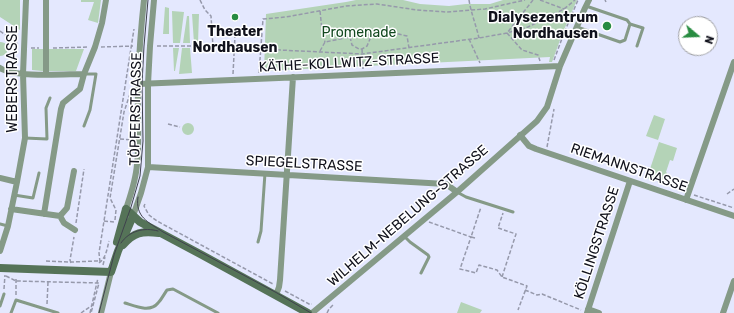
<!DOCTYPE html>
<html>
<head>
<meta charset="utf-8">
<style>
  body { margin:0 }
  #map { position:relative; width:734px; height:313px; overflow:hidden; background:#e4e8fe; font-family:Rubik,sans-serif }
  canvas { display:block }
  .north { position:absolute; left:678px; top:16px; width:40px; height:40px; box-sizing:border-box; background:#fff; border:1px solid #9fa0a4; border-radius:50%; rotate:109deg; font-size:11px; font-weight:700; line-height:16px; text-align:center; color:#10111b }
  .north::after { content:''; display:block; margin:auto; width:14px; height:18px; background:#288c41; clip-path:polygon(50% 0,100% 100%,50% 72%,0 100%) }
</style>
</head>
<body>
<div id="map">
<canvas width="734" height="313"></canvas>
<div class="north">N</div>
</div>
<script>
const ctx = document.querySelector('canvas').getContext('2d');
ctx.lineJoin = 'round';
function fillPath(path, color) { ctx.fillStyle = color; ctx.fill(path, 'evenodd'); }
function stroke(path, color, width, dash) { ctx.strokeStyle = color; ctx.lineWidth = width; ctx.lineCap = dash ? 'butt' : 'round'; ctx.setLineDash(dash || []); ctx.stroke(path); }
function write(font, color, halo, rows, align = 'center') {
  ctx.font = font + ' Rubik,sans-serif'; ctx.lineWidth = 3; ctx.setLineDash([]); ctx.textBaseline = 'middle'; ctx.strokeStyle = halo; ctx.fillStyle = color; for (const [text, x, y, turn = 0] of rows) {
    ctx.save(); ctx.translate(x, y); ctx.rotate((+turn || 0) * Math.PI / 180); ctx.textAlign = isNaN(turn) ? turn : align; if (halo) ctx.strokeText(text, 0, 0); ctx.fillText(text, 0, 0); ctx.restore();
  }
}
fillPath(new Path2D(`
  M0 0H20V30L0 17Z
  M81 0H101L98 23 88 20 94 2H81Z
  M356 0H403L420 4 449 6 466 4H490L503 0H577L563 32 552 62H549L550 57 264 71 266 14 346 2Z
  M165 7 169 8V34H163Z
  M172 11 184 12 180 43H173Z
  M192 14H199L198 43H194Z
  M187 16H189L190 43H183Z
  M0 42C6 42 8 46 7 52 6 54 3 56 0 56Z
  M173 48H179L175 71H174Z
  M182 48H190L192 73 179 74Z
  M32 49H84L76 71H42L32 70Z
  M654 115 665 119 658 140 646 136Z
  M182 129a6 6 0 1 1 12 0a6 6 0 1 1-12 0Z
  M659 142 677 148 673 161 670 160 666 172 667 173 666 177 672 179 674 182 677 183 681 181 679 188 647 178Z
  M461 302 482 310 480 313H457Z`), '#b4d3b7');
stroke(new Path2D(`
  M200 0 205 10 211 16 213 47
  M469 0C471 13 476 25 479 38
  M533 0 507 33 522 50 538 55 540 61
  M540 0 564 9
  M605 0 606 2
  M320 11 322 30 325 42
  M0 31 18 44
  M350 37 352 45 359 49H362L367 46 370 39 367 34
  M469 39 480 63
  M157 46H198L362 54 479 38 507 33 528 27 564 9 575 0
  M101 47 133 46
  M31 48H39
  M53 48 89 47
  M362 49 363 69
  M320 51 325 42 350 37 390 32 407 36 409 48
  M554 60 564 33 578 0
  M259 73 263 19 286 17 346 6 377 4 417 10 447 12 485 9 525 0
  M233 74 235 36
  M168 124 180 127
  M120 139 132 140
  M547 147 554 109
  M727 194 734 189
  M694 195 734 208
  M145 204 144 206 149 215 157 221 273 284
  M115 220 116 210 110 198 124 112 131 91
  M104 221 114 222
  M429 222 471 237 460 269 476 273 479 265 497 270 502 277 527 286 518 310
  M76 223 84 169
  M475 238 471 237 481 207
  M46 261 71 262 97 261 100 260
  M100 262 99 253 134 29
  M71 263 70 260 74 237
  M99 263C106 258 107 249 109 241
  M103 265 105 257
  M6 276 16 281 99 283 91 313
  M502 277 516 234 498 228 503 213
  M4 289 5 275
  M525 290 537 295 542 294 581 310
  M285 291 309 304H312
  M16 295V277
  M47 304 48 282
  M81 313 91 306
  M90 313 98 278
  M327 313 329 309 334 304`), '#9699ab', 1.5, [4, 2]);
stroke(new Path2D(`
  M630 24 643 28 637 46
  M577 27 620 42 625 40 630 24 627 20 586 6
  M84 126 90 110 96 74H84
  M25 138 47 139 46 108 50 98
  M457 192 466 197 513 212
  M14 195 33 198 39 173
  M0 224 8 226
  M404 236 410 242 428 255 429 257 421 273
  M258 242 261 231 265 173
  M125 303C135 306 150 313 158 303 162 299 164 294 167 290L173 289 218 313
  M0 306 4 294
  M11 313 16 300 58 313`), '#859a87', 3);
stroke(new Path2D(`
  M0 68C16 78 65 74 84 74
  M46 74V0
  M138 84 560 66
  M520 135 529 146 536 149 734 216
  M148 167 446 184 457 192
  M0 178 17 182
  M686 200 734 62
  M11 209 60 216
  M126 209C131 194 136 180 137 164 140 137 137 109 138 82 139 55 141 27 144 0
  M44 214 61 109 63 103 80 89 84 74 95 47 102 23 106 0
  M60 216 67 208 74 171
  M60 216 64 223 75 230
  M133 216 141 193 148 167V84L150 46 154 0
  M0 251 8 226 17 182 25 138 23 74 26 0
  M276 295 279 287 280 280 293 77
  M588 309 599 313
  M101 313 111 272
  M312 313 457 192 537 121 547 107 560 66 585 8 589 0
  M587 313 630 181
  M723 313 734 281`), '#859a87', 6);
stroke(new Path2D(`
  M126 209 140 222 202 255 308 313
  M117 242 126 209
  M123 245C134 232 142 231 159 233
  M0 268 111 272 118 251 133 216`), '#557358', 8);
stroke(new Path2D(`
  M138 197C135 217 148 222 163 232L277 293 311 313
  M121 243C129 231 144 227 158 231
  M99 313 114 255 131 207 140 176 143 141 142 84 144 46 148 0`), '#3f414d', 1);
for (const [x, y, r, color] of [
  [235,17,4,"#288c41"],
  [607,26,5,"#288c41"]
]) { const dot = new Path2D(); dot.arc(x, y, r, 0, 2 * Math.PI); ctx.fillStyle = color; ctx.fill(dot); stroke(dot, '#fff', 1.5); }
write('bold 14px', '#10111b', '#fff', [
  ["Dialysezentrum",598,18],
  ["Nordhausen",598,34],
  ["Theater",235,32,"center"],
  ["Nordhausen",235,48,"center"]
], 'right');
write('14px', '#12481f', '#fff', [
  ["Promenade",359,33]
]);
write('14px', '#10111b', '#fff', [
  ["KÄTHE-KOLLWITZ-STRASSE",349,63,-3],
  ["WEBERSTRASSE",13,79,-90],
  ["TÖPFERSTRASSE",136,109,-89],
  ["SPIEGELSTRASSE",304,164,3],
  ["RIEMANNSTRASSE",629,168,19],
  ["WILHELM-NEBELUNG-STRASSE",408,216,-41],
  ["KÖLLINGSTRASSE",597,243,-72]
]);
</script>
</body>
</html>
